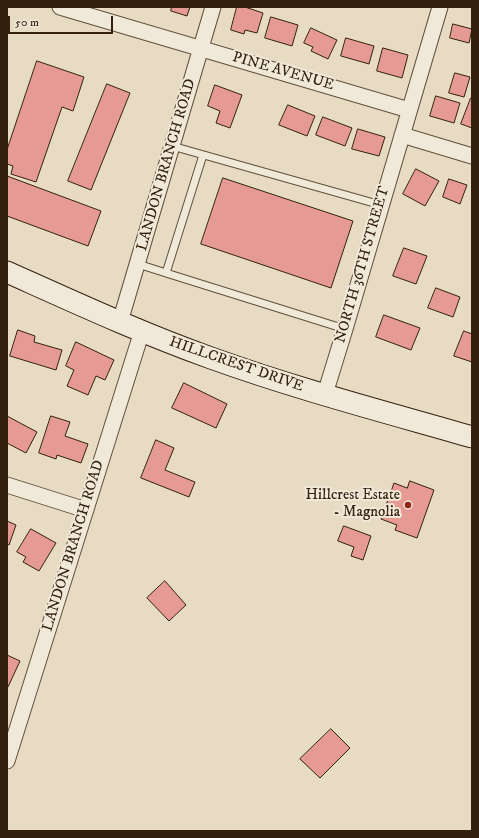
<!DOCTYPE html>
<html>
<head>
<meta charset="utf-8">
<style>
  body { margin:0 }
  #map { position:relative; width:479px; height:838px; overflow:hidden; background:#e8dbc3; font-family:"IM FELL DW Pica",serif }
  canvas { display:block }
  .frame { position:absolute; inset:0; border:8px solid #33210d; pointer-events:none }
  .scale { position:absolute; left:8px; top:16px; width:105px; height:18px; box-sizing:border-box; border:2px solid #33210d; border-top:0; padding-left:5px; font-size:12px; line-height:14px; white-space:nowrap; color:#33210d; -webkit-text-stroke:3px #f0e8d8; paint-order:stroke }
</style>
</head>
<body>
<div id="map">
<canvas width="479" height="838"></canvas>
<div class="frame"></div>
<div class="scale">50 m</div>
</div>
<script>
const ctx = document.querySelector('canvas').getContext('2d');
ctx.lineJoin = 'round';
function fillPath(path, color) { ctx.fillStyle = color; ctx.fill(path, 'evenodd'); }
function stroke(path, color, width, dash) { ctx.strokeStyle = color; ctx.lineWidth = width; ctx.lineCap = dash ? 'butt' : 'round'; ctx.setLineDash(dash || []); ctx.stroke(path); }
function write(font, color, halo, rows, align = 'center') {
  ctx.font = font + ' "IM FELL DW Pica",serif'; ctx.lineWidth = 4; ctx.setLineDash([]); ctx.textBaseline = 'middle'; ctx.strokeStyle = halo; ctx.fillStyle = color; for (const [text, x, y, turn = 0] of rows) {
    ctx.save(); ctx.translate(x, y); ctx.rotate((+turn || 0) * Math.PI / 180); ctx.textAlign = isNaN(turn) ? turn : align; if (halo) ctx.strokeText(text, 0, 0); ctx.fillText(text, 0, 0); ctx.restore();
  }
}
const building = new Path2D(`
  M172 7H190L187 16 171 11Z
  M237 7H245L263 13 257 33 245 30 244 34 231 30Z
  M271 17 298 25 292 46 265 38Z
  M453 24 472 29 469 43 450 38Z
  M311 28 337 40 328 59 311 51 313 47 304 43Z
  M346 38 374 46 369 64 341 56Z
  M383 48 408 55 402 78 377 71Z
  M37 61 84 77 73 111 62 107 36 182 11 174 13 166 7 164V150Z
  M455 73 470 77 464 97 449 93Z
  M107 84 130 93 91 190 68 181Z
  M215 85 242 95 230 128 216 123 220 111 208 106Z
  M436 96 460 103 454 123 430 116Z
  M471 98H472V128L461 124Z
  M288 105 315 116 307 136 279 125Z
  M323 117 352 128 345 146 316 135Z
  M358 129 385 137 379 156 352 149Z
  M416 169 439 181 425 206 403 194Z
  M7 176 101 211 88 246 7 216Z
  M223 178 353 221 331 288 201 244Z
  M449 179 467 185 460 204 443 197Z
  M404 248 427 256 416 284 393 276Z
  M436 288 460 297 453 317 428 308Z
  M384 315 420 328 411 350 376 337Z
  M18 330 35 336 34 342 62 350 56 370 10 356Z
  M464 331 472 334V362L454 356Z
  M76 342 114 360 105 380 96 376 88 395 67 386 74 370 66 366Z
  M184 383 227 404 216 428 172 408Z
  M7 416 37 432 26 453 7 443Z
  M51 416 70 422 65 436 88 444 81 463 57 455 56 459 39 453Z
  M156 440 174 448 165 470 195 482 189 497 141 478Z
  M410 481 434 490 417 538 395 530 397 525 381 519 394 483 407 488Z
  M7 521 16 525 9 545 7 544Z
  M344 526 371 536 363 560 351 556 354 547 338 541Z
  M31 529 56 543 39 571 23 562 26 557 17 552Z
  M165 581 186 605 169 621 147 598Z
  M7 655 20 661 8 687H7Z
  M331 729 350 748 320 778 300 759Z`);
fillPath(building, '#e59a94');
stroke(building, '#33210d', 1);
const lane = new Path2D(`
  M172 146 381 205
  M203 155 166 273 345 329
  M138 264 166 273`);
const street = new Path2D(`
  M60 7 409 110
  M402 135 472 156
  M120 322 213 7
  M325 394 345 329 440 7
  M7 485 86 510
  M7 761 142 331`);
const secondary = new Path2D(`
  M7 272C74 302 141 333 211 358 297 389 385 412 472 437`);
stroke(lane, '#60503a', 9);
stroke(street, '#60503a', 17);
stroke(secondary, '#33210d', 23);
stroke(lane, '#f0e8d8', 7);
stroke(street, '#f0e8d8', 15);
stroke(secondary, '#f0e8d8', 21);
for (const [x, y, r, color] of [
  [408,505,4,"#8f2418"]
]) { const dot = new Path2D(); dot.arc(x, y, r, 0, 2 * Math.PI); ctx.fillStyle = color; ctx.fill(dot); stroke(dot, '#f0e8d8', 1.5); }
write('15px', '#33210d', '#f0e8d8', [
  ["PINE AVENUE",283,72,16],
  ["LANDON BRANCH ROAD",167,165,-74],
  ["NORTH 36TH STREET",363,265,-74],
  ["HILLCREST DRIVE",236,365,19],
  ["LANDON BRANCH ROAD",74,546,-73]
]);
write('15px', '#33210d', '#f0e8d8', [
  ["Hillcrest Estate",400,496],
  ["- Magnolia",400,513]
], 'right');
</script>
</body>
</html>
